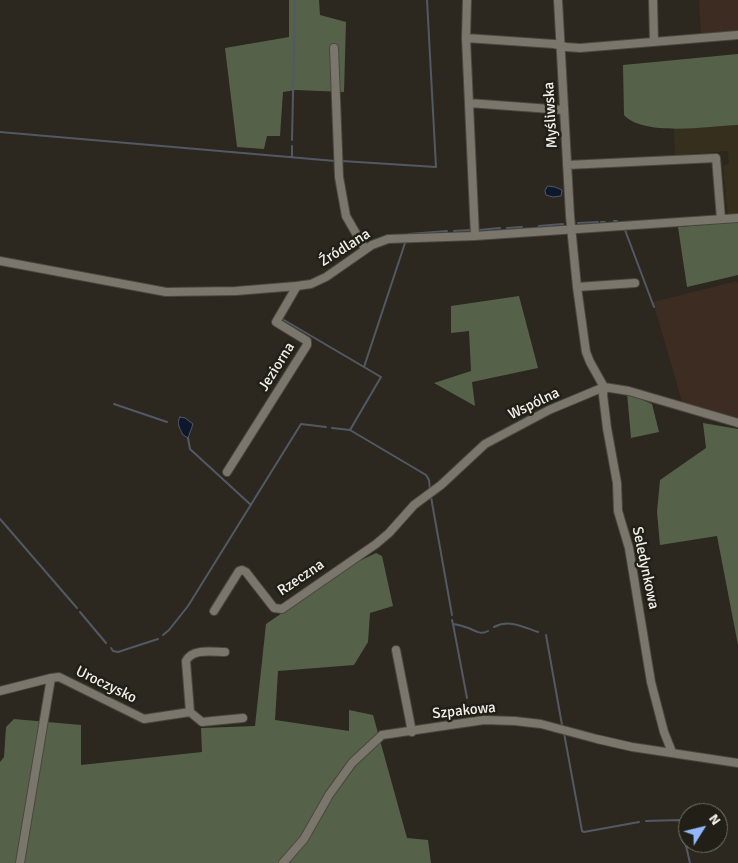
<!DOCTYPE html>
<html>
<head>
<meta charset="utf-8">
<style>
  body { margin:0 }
  #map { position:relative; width:738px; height:863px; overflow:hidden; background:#2c281f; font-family:Signika,sans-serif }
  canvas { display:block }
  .north { position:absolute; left:678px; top:803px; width:50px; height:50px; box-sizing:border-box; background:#221f16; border:1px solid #75736b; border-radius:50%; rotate:54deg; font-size:14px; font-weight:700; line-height:20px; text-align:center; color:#f2f0ea }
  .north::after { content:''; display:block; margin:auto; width:18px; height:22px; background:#93b7fd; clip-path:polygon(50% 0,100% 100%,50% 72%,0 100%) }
</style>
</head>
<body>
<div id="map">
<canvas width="738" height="863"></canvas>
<div class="north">N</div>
</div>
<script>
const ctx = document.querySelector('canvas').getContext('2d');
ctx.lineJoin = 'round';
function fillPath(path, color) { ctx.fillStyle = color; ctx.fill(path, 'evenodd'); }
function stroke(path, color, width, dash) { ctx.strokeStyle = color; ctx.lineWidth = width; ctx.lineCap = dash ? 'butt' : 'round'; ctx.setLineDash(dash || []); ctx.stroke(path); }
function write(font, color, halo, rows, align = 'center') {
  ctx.font = font + ' Signika,sans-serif'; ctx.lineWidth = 5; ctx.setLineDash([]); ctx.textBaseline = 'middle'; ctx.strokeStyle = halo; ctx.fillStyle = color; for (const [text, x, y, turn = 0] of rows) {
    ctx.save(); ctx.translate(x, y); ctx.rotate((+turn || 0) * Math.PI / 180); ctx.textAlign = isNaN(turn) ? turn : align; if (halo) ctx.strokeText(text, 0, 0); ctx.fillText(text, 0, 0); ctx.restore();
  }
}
fillPath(new Path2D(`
  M738 125V214L728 216 723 166 729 164 728 151 675 155 674 128Z`), '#372f1e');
fillPath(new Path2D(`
  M699 0H738V32L701 34Z
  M737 281 738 284V423L683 405 653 302Z`), '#3c2c22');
fillPath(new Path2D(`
  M289 0H319L320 15 346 22 344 92 296 90 283 92 280 136H267L264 149 237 147 225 48 289 37Z
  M738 54V125C710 126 644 137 624 115L623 65Z
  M738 222V275L687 287 678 227Z
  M519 296 538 368 472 382 475 406 434 383 471 371 469 331 451 333V306Z
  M627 393 652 404 659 432 631 438Z
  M703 423 738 429V645L717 536 660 545 657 512 660 480 706 448Z
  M376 553 382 556 393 606 370 613 368 642 354 665 278 671 275 720 349 731V710L373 715 407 838 428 840 431 863H0V762L4 757 6 727 14 719 81 725V765L202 752 201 728 255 726 266 624 355 563Z`), '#556249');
const water = new Path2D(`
  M548 186 555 187 562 190 561 196 553 197 546 195 545 191Z
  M180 417 185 418 193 424 188 438 183 435C180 429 176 423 180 417Z`);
fillPath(water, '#0d182c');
stroke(water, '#525965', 1);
stroke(new Path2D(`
  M0 132 335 161
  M292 140 295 0
  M292 157V146
  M342 161 436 167 427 0
  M614 221H617
  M601 222H605
  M578 223 598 222
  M539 226 563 224
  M507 228 522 227
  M479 230 500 228
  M625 230 654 307
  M454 231 471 230
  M409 234 447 231
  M284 320 364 367
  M114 404 167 422
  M332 428 350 430 426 475 429 480 430 490
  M350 430 381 377 364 367 405 243
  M188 438 190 449 251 505
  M431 497 452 615
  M0 519 77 608
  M80 612 106 643
  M452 620 453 624C457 625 461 625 465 627 474 629 479 636 488 631
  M453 624 467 698
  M494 627C510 619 523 627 538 632
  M163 635 169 630 188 606 301 424 326 427
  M546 635 562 725
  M111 648 113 651 118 652 158 639
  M564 733 582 831 584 832 639 822
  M646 821 680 820 690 863`), '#525965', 2);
const minor = new Path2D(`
  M467 0 466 38 475 236
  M558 0 570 216 577 287 586 352 590 362 604 387 603 395 607 428 617 483 618 511 629 548 651 682 664 732 672 752
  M653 0 654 41
  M466 38 554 44 566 47 580 48 738 35
  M334 48 339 177 346 216 365 249
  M469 103 564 110
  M567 165 716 158 721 219
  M0 261 166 292 236 291 297 286 311 284 326 277 372 245 388 239 475 236 738 218
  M577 287 635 283
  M227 472 307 345V341L276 322 297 286
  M214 611 239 571 242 570 246 572 274 608 282 609 376 544 389 533 414 505 441 485 485 444 549 410 604 387 629 391 738 423
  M396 650 412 732
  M0 691 51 678
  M190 712 186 661C192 648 213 652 225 652
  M20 863 51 678 59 677 144 719 190 712 202 722 243 718
  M283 863 304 839 329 795 352 763 382 735 484 720 515 721 541 724 597 739 632 747 738 763`);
stroke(minor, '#49473f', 10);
stroke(minor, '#7a766c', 8);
write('15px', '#f2f0ea', '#221f16', [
  ["Myśliwska",551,115,-93],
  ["Źródlana",345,248,-32],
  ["Jeziorna",277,367,-58],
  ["Wspólna",534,404,-26],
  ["Seledynkowa",645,568,78],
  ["Rzeczna",301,578,-34],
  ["Uroczysko",106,685,26],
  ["Szpakowa",464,711,-6]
]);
</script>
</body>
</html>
